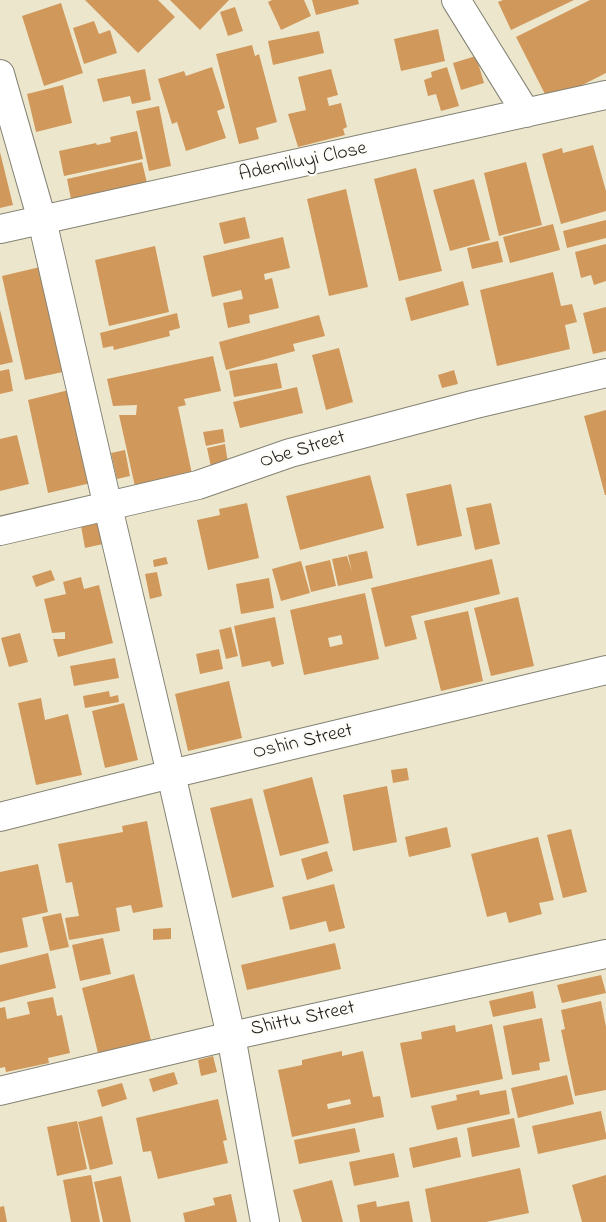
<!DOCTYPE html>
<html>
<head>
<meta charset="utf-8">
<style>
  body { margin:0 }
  canvas { display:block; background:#ece7cc }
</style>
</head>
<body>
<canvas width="606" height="1222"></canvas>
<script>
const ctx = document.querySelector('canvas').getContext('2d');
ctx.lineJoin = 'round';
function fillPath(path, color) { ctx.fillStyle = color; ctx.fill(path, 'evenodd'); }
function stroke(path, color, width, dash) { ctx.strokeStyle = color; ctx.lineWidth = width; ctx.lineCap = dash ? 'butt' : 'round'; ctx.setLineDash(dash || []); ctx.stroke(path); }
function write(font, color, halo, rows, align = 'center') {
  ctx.font = font + ' "Indie Flower",sans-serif'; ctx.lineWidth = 4.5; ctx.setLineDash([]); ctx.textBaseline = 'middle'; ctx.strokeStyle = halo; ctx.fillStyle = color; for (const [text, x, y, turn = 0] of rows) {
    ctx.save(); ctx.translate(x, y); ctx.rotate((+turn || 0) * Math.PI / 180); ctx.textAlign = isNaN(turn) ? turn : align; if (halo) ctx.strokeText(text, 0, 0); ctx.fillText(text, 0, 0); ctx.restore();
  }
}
fillPath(new Path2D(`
  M85 0H158L175 17 138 53Z
  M170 0H229L200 30Z
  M272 0H304L311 16 281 30 268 2Z
  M312 0H358L359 4 316 15Z
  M503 0H574L511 30 498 2Z
  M590 0H606V73L549 102 516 37Z
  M61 3 83 73 44 86 22 16Z
  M235 7 243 31 228 36 220 12Z
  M94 21 99 34 110 30 117 53 84 64 73 28Z
  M438 29 445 61 401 71 394 39Z
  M319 31 324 53 273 65 268 41Z
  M252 45 255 56 259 54 277 122 256 128 259 139 239 144 216 54Z
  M476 56 484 83 461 90 453 63Z
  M212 67 225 108 217 111 226 138 186 151 177 122 172 124 158 79 184 71 186 76Z
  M447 67 459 106 441 111 436 94 428 96 424 80 432 77 431 72Z
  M145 69 151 100 132 104 130 96 103 102 97 79Z
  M331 69 338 95 327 98 329 106 341 103 347 127 343 129 345 135 298 147 288 114 306 110 298 77Z
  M63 85 72 123 36 132 27 94Z
  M159 106 171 166 149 171 136 111Z
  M137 131 143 159 64 176 59 151 96 143 97 145 111 142 110 137Z
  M593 145 606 191V211L561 224 542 154 562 148 563 153Z
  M0 152 13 205 0 208Z
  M142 162 148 187 72 204 67 179Z
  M526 162 542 225 499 236 484 173Z
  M416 168 442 271 399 281 374 179Z
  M474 179 490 240 450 251 433 190Z
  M346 189 368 287 329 296 307 199Z
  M245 217 250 238 224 244 219 223Z
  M606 220V238L567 248 563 231Z
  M553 224 560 250 510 263 503 237Z
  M283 237 290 268 264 274 265 280 272 278 279 308 249 315 250 323 228 328 223 303 243 299 241 290 212 297 203 256Z
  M498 241 503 262 472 269 467 248Z
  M606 244V281L594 285 591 275 581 278 575 252Z
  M155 246 169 312 109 326 95 260Z
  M40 267 63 372 25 380 2 276Z
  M553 272 561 306 572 304 577 322 565 325 570 349 497 366 480 290Z
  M463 281 469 305 411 321 405 298Z
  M606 307V351L593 354 583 313Z
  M0 310 13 362 0 365Z
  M177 313 180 328 169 331 170 336 114 350 113 346 103 348 100 333Z
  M319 315 325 336 293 344 295 351 226 370 219 342Z
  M339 348 353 402 326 410 312 355Z
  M213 356 221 391 184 399 186 405 178 407 193 479 136 491 119 415H136L137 405 113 406 107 379Z
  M277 363 282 388 234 397 229 371Z
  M9 369 13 391 0 394V371Z
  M454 370 458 384 442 388 438 375Z
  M297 387 303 413 240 428 233 402Z
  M69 390 91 483 48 493 28 400Z
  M606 410V495H605L584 416Z
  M223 429 225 442 206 446 203 432Z
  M17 435 29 484 0 491V439Z
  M225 444 228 463 211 467 207 448Z
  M125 450 130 476 117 479 111 453Z
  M370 475 384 528 300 550 286 496Z
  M451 484 462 536 417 546 406 494Z
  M247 503 259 558 208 570 197 520 220 515 219 509Z
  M491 503 500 544 475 550 466 508Z
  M99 523 103 544 85 548 81 526Z
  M367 551 373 578 338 586 332 559 347 556 352 572 348 555Z
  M166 557 168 564 154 567 153 560Z
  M492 559 500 594 411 616 417 639 385 647 371 588Z
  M330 560 336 586 311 592 305 566Z
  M301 561 310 593 281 601 272 569Z
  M51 570 55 580 36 587 32 576Z
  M157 572 162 596 150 599 145 574Z
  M81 577 84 589 99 585 113 643 58 657 53 639H65V632L52 633 44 599 66 594 63 582Z
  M269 578 274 608 241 614 236 584Z
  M365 593 379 659 304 675 290 610ZM341 635 343 644 330 647 328 638Z
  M518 597 534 666 491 676 474 608Z
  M468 611 483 681 441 691 424 621Z
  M275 617 284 664 272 667 270 661 242 667 234 626Z
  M231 627 238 656 226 659 219 630Z
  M20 633 28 662 9 667 1 638Z
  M219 649 223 669 200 674 196 654Z
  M115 658 119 678 74 686 70 666Z
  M229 681 242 738 188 751 175 694Z
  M109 691 110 697 118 695 119 702 85 708 83 696Z
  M41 698 45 720 68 714 82 775 36 785 18 703Z
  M124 703 138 760 105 768 92 711Z
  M407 768 409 780 393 783 391 770Z
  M312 777 329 843 280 856 263 790Z
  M387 786 397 842 353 851 343 795Z
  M252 798 274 887 232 898 210 808Z
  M147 821 163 907 133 913 131 905 116 908 120 931 69 940 65 918 79 916 72 882 66 883 58 844 123 832 122 826Z
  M447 827 451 847 409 857 405 837Z
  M571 829 587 892 563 898 547 835Z
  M538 837 554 900 539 903 542 914 509 923 506 912 487 917 471 854Z
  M327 851 333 871 307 880 301 859Z
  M38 864 48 912 22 918 28 947 0 953V872Z
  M334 884 345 928 329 932 326 921 290 930 282 897Z
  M61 913 69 947 50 951 42 917Z
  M171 928V939L153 940V929Z
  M103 938 111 974 80 981 72 945Z
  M335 943 341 969 247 990 241 965Z
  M48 953 56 988 0 1002V965Z
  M134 974 151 1040 98 1053 82 988Z
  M601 975 606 993 562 1003 557 985Z
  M533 991 536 1008 493 1017 489 1001Z
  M53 997 57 1016 62 1015 70 1053 48 1058 49 1063 6 1072 5 1067 0 1068V1008L5 1007 7 1019 30 1014 27 1002Z
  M601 1001 606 1027V1090L575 1096 561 1030 565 1029 561 1010Z
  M542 1018 550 1061 539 1063 540 1070 512 1075 503 1026Z
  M492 1024 503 1079 411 1098 400 1043 422 1039 421 1032 455 1025 456 1032Z
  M342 1051V1056L363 1051 373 1097 380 1096 384 1117 292 1137 278 1070 302 1065V1060ZM350 1099 351 1104 328 1109 327 1104Z
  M213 1056 217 1072 201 1076 198 1060Z
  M174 1072 178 1084 153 1092 149 1079Z
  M567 1075 574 1104 518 1118 511 1088Z
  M122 1083 127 1099 102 1107 97 1090Z
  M479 1090 480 1095 506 1090 510 1114 437 1130 431 1106 457 1100 456 1095Z
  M218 1099 227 1140 223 1141 228 1163 158 1179 151 1151 143 1152 136 1118Z
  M601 1111 606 1134V1139L538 1154 532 1126Z
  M102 1116 113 1164 90 1170 78 1122Z
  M514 1118 520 1147 472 1157 467 1128Z
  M77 1121 87 1169 57 1176 47 1127Z
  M355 1128 360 1152 299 1164 294 1140Z
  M457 1137 461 1157 413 1168 409 1148Z
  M394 1153 399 1177 354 1186 349 1162Z
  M520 1168 529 1213 486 1222H431L425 1189Z
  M91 1175 100 1222H71L63 1180Z
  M606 1175V1222H582L572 1185Z
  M121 1176 131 1222H103L94 1182Z
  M332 1180 343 1222H302L293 1190Z
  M231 1194 237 1222H185L183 1213 215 1205 213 1198Z
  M376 1201 377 1207 409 1201 413 1222H360L357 1205Z
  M4 1206 7 1222H0V1207Z`), '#d1985c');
const street = new Path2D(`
  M456 0 526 113
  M0 74 42 220 108 507 171 774 231 1036 265 1222
  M0 229 606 95
  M0 531 198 485 290 453 472 405 606 373
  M0 817 171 774 606 670
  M0 1091 231 1036 606 954`);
stroke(street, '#848274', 30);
stroke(street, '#fff', 28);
write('20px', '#1c1c1c', '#fdfcf7', [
  ["Ademiluyi Close",303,163,-12],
  ["Obe Street",303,451,-17],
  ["Oshin Street",303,743,-13],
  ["Shittu Street",303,1020,-12]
]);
</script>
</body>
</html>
